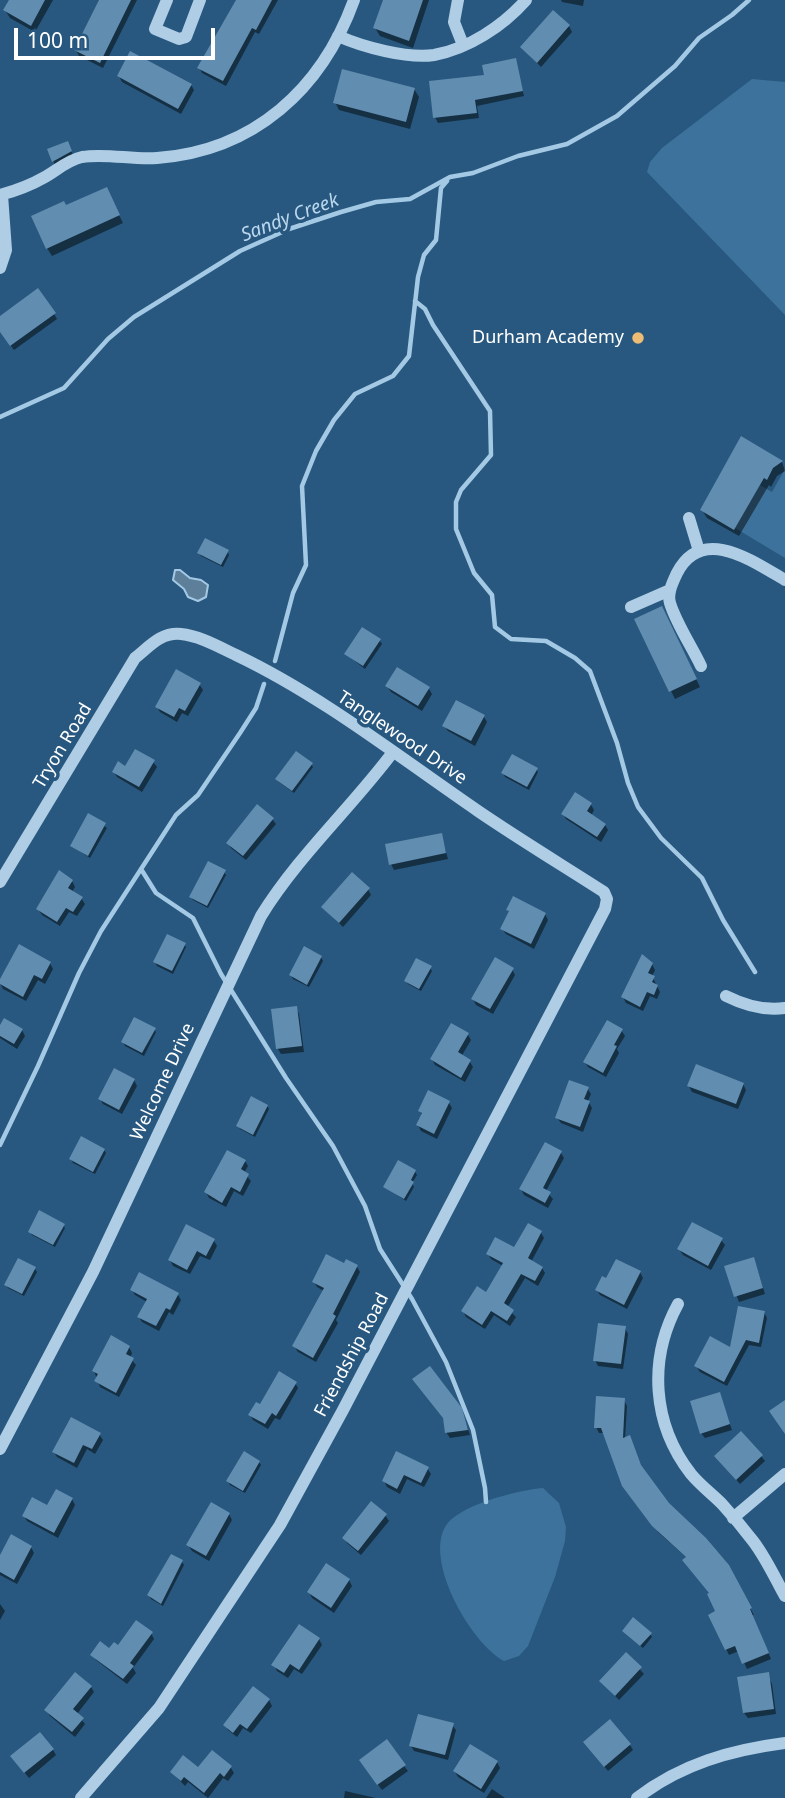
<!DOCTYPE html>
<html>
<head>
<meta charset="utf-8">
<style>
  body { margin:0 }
  #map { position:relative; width:785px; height:1798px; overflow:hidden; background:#28587f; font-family:"Noto Sans",sans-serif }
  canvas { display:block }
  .scale { position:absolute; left:14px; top:28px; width:201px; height:32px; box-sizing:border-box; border:4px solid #fff; border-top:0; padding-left:9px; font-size:21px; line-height:24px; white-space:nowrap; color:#fff; -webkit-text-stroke:5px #28587f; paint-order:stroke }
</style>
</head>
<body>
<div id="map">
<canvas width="785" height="1798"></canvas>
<div class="scale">100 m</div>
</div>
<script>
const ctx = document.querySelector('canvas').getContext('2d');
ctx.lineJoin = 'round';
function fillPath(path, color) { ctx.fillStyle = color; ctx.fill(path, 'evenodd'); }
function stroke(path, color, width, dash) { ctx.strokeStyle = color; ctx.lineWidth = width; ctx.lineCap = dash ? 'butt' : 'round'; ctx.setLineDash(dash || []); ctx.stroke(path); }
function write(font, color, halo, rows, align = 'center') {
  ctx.font = font + ' "Noto Sans",sans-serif'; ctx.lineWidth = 7; ctx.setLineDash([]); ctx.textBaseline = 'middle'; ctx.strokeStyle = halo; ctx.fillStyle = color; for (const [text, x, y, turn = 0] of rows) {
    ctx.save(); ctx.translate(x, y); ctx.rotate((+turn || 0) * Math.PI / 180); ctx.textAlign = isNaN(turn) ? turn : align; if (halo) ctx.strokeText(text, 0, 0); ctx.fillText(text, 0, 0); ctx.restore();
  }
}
fillPath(new Path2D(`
  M752 79 785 82V315L647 172 650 162 662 148Z
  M785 469V558L735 528 760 485 772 492Z
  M543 1488 559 1503 566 1527 565 1541 555 1577 528 1646 519 1656 504 1661C471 1643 425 1563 445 1527 457 1505 519 1490 543 1488Z`), '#3d729c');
const water = new Path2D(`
  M175 570H180L190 578 201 580 208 585 206 597 198 601 188 597 184 589 173 580Z`);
fillPath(water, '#5d7f9a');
stroke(water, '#a4c9e5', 2);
fillPath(new Path2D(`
  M11 0H53L35 32 10 18 5 10Z
  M102 0H137L103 68 79 56 76 50Z
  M238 0H278L259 34 255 32 226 86 202 73 199 67Z
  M385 0H429L413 48 380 36 375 28Z
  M561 0H584L583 6 562 2Z
  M569 26 572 32 541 67 522 47Z
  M515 60 524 96 477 106 479 118 438 123 435 117 486 76Z
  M119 76 191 85 194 90 181 114 122 82Z
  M414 89 419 97 410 129 339 110 335 102Z
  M69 146 73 155 55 165 49 150Z
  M110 197 123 223 52 256 47 248 66 207Z
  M54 314 57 319 14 350 0 331V318Z
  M742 438 782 462 785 471 777 476 771 487 769 485 739 536 707 518 702 510Z
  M227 551 229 555 223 567 201 556 199 553Z
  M665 615 700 687 675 699 636 620Z
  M380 641 382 644 365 669 346 654Z
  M199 684 203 690 188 716 182 713 177 722 160 712 157 707Z
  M387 686 429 689 432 694 422 711 391 692Z
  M484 717 487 722 475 746 448 731 444 726Z
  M153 762 157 767 142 792 117 777 114 772Z
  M311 764 313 767 294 793 279 782Z
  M536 769 538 772 529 790 505 777 503 773Z
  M591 805 594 810 591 816 605 825 608 830 601 842 566 819 563 814Z
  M89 815 107 828 90 858 72 846Z
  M272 819 276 824 246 860 231 848 228 843Z
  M441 835 448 859 394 870 391 864Z
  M224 872 226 875 208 908 193 900 191 897Z
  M72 881 75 887 72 892 81 898 85 904 77 916 69 912 60 926 42 915 38 909Z
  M368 889 371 895 343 927 323 907Z
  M508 910 545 914 548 920 534 949 506 934 502 929 510 913Z
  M184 944 186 947 173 974 157 966 155 962Z
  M321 957 323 961 309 987 293 979 291 975Z
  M50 963 53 969 45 984 38 980 26 1001 3 989 0 983Z
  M652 964 655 970 652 976 660 992 657 999 650 996 643 1011 626 1003 623 997Z
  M430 968 432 971 421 991 408 984 406 981Z
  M512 969 515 975 493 1014 476 1005 473 999Z
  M296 1008 299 1014 304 1052 281 1054 278 1049Z
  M0 1029 22 1030 25 1036 17 1049 0 1038Z
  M154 1029 156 1032 144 1056 125 1046 123 1042Z
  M621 1030 625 1036 617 1049 619 1053 606 1077 588 1067 585 1062Z
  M468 1035 471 1040 461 1057 470 1062 473 1067 465 1082 435 1065 432 1059Z
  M134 1080 137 1086 122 1114 103 1104 100 1099Z
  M743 1084 746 1090 738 1109 692 1092 689 1086Z
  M587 1088 591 1094 588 1101 592 1108 583 1132 561 1123 557 1118Z
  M449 1103 452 1108 437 1139 421 1131 418 1125 422 1115 420 1111Z
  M267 1106 269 1109 255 1137 240 1129 238 1126Z
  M104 1150 106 1153 95 1174 73 1163 71 1159Z
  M561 1153 564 1158 546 1191 553 1199 548 1208 524 1195 521 1189Z
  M245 1161 248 1166 244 1173 251 1181 243 1196 234 1191 226 1207 209 1198 206 1192Z
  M415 1172 417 1175 412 1183 414 1187 406 1201 385 1187Z
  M63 1225 65 1228 55 1247 32 1235 30 1232Z
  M528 1226 541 1233 544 1238 531 1262 542 1268 545 1273 538 1286 525 1278 507 1308 516 1317 510 1326 494 1315 485 1329 466 1317 463 1311 487 1295 503 1266 491 1259 488 1254 515 1250Z
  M721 1240 725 1245 711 1270 683 1255 679 1249Z
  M214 1241 217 1246 210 1260 200 1256 190 1274 173 1266 170 1260Z
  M347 1261 357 1267 360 1272 336 1320 338 1323 316 1362 298 1352 294 1346 324 1291 317 1287 314 1282 344 1265Z
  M756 1265 765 1294 739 1302 726 1267Z
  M35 1269 37 1272 24 1296 8 1288 6 1285Z
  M640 1272 643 1278 627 1309 600 1295 597 1290 607 1281Z
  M132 1290 178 1295 181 1300 173 1315 169 1312 159 1331 142 1322 139 1317 147 1302 135 1295Z
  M764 1312 767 1318 761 1347 749 1345 727 1386 700 1372 696 1366 732 1350Z
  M625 1328 628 1334 623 1369 598 1366 595 1360Z
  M129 1347 132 1353 130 1358 136 1365 119 1397 100 1387 94 1371Z
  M295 1383 298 1388 280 1420 275 1418 268 1429 253 1420 250 1415Z
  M719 1394 732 1430 705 1438 701 1433Z
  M624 1400 627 1406 625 1439 642 1470 668 1504 731 1573 754 1615H752L771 1659 747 1669 739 1651 729 1655 710 1615 718 1612 711 1594 687 1558 658 1532 628 1491 605 1433H599L596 1427Z
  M461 1409 470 1435 450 1438 446 1432Z
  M99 1434 103 1440 95 1454 87 1449 77 1468 57 1457 54 1452Z
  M397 1453 427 1468 431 1474 424 1487 407 1479 400 1494 387 1487 384 1481Z
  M716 1456H761L765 1461 740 1484Z
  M259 1462 261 1465 245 1493 230 1485 228 1481Z
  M72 1499 75 1505 58 1538 27 1521 24 1516Z
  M229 1514 232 1520 209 1561 192 1551 188 1545Z
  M385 1515 389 1521 361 1555 347 1543 344 1538Z
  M31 1547 34 1553 17 1584 0 1575V1559Z
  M182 1562 184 1565 163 1606 151 1599 149 1595Z
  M349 1580 352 1586 334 1613 312 1598 309 1592Z
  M0 1604 5 1611 0 1620Z
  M151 1633 154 1639 133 1668 136 1673 127 1684 96 1660 93 1655Z
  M626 1634H650L652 1637 643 1648Z
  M319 1639 322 1645 302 1674 294 1669 288 1678 277 1671 274 1665Z
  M626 1654 644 1674 619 1700 601 1681Z
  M769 1678 772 1684 776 1714 748 1718 744 1713Z
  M91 1687 94 1692 77 1714 85 1724 75 1737 50 1716 46 1710Z
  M269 1700 272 1706 251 1733 243 1728 237 1737 228 1730 225 1725Z
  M452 1725 456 1730 448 1760 414 1751 411 1746Z
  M630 1745 633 1750 608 1771 589 1748Z
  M53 1750 56 1755 29 1778 16 1762Z
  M497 1762 500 1768 484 1793 458 1777 455 1772Z
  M364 1766H404L408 1771 382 1790Z
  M231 1768 234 1773 228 1781 223 1778 208 1798 188 1782 185 1786 172 1772Z
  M492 1789 505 1798H486Z
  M345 1791 376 1798H344Z`), '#0007');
stroke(new Path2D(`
  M415 301 425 309 433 325 490 411 491 455 461 490 456 502V529L474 573 492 595 495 627 511 639 546 641 575 658 590 671 617 743 628 783 638 807 661 838 702 878 723 920 755 972
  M0 417 64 388 108 339 134 317 240 251 289 229 341 212 376 202 410 199 450 177 473 173 518 156 567 144 617 116 675 66 699 38 732 15 749 0
  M275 661 293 593 306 565 302 486 316 451 334 420 355 394 393 376 409 356 418 277 424 255 436 240 441 188 447 181
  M141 869 156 893 193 918 221 974 286 1078 333 1146 365 1206 380 1249 412 1299 446 1362 473 1430 485 1488 486 1502
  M0 1145 38 1066 79 973 101 931 176 815 198 795 240 733 256 708 264 684`), '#a4c9e5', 4.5);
fillPath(new Path2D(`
  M9 0H45L31 26 3 10Z
  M99 0H131L100 63 74 50Z
  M236 0H272L256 30 252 28 223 81 197 68Z
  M383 0H423L409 41 373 28Z
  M553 10 570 25 537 63 520 47Z
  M130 51 192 84 178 109 117 76Z
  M516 58 523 91 475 100 477 113 433 118 429 81 484 75 482 65Z
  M342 69 415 88 406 122 333 103Z
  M68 141 72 151 52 162 47 149Z
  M107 187 120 215 46 249 31 216 64 201 66 205Z
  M38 288 56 313 10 346 0 332V316Z
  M741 436 783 461 773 468 767 480 764 478 734 530 700 510Z
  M205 538 229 550 221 565 197 553Z
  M662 606 697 679 669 692 634 619Z
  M362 627 381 639 363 666 344 654Z
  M397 667 430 687 418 706 385 686Z
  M176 669 201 683 185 711 179 708 174 717 155 707Z
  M456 700 485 715 471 741 442 726Z
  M135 749 155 760 139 787 112 772 118 761 125 766Z
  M296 751 313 763 292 791 275 779Z
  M512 754 538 768 527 787 501 773Z
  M575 792 592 803 587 811 606 824 597 837 561 814Z
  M257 804 274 818 243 856 226 843Z
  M88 813 106 823 88 856 70 846Z
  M442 833 446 853 389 865 385 844Z
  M208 861 226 870 207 906 189 897Z
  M59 870 73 880 68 888 83 897 73 912 66 908 57 922 36 909Z
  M352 872 370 888 339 923 321 907Z
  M513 896 546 913 531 944 500 929 509 911 506 910Z
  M167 934 186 943 172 971 153 962Z
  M19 944 51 962 42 979 34 975 23 997 0 984V979Z
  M304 946 322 956 307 985 289 975Z
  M642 954 653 963 648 973 655 976 652 982 658 985 654 995 647 992 640 1007 621 997Z
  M495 957 514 968 490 1009 471 999Z
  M416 958 432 966 419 989 404 981Z
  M297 1006 302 1046 276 1049 271 1009Z
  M134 1017 156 1028 142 1053 121 1042Z
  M4 1018 23 1029 14 1044 0 1036V1025Z
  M607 1020 623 1029 614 1045 617 1046 603 1073 583 1062Z
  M451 1023 469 1033 458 1052 471 1060 461 1078 430 1059Z
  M696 1064 744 1083 736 1104 687 1086Z
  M114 1068 135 1079 119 1110 98 1099Z
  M569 1080 589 1087 584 1099 590 1101 580 1127 555 1118Z
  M428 1090 450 1101 434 1134 416 1125 422 1113 418 1111Z
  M251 1096 268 1105 253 1135 236 1126Z
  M81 1136 105 1149 93 1172 69 1159Z
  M545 1142 562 1151 543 1188 551 1192 545 1203 519 1189Z
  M227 1150 246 1160 241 1169 249 1174 240 1192 231 1187 222 1203 204 1192Z
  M398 1160 416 1170 411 1180 414 1182 404 1199 383 1187Z
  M39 1210 65 1224 53 1245 28 1232Z
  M692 1222 723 1238 708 1266 677 1249Z
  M528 1223 542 1231 528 1258 543 1267 535 1281 521 1274 504 1303 514 1310 507 1321 491 1311 482 1325 461 1311 477 1286 486 1292 503 1263 486 1254 495 1237 514 1247Z
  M186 1224 215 1239 206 1256 197 1251 187 1270 168 1260Z
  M326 1254 344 1263 346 1259 358 1265 333 1314 336 1316 313 1358 292 1346 324 1288 312 1282Z
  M754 1257 763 1288 734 1297 724 1266Z
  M18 1258 36 1267 22 1294 4 1285Z
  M616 1259 641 1271 624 1305 595 1290 602 1276 606 1278Z
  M139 1272 179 1293 170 1310 166 1308 156 1326 137 1317 147 1299 130 1290Z
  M738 1306 765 1311 759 1343 746 1340 724 1382 694 1366 710 1336 730 1347Z
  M598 1323 626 1326 621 1364 593 1361Z
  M111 1335 130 1346 126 1354 134 1358 116 1393 94 1381 98 1374 92 1371Z
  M430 1366 462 1408 468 1430 445 1433 443 1418 412 1379Z
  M279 1371 297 1382 276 1416 272 1413 265 1424 248 1415 256 1402 260 1404Z
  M720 1392 730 1424 700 1434 690 1401Z
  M596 1396 625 1398 623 1438 630 1435 641 1465 669 1503 706 1538 729 1565 752 1608 750 1609 769 1653 742 1664 735 1646 725 1650 708 1615 715 1611 707 1594 709 1593 682 1560 686 1557 652 1526 622 1486 601 1428H594Z
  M785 1400V1434L769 1411Z
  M71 1417 101 1433 92 1449 83 1445 74 1463 52 1452Z
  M741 1431 763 1455 736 1480 714 1456Z
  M244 1451 260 1461 243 1491 226 1481Z
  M396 1451 429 1467 421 1483 404 1475 397 1489 382 1481Z
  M56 1489 73 1498 54 1533 22 1516 32 1497 47 1505Z
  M371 1501 387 1514 358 1551 342 1538Z
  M211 1502 230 1513 206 1556 186 1545Z
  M11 1534 32 1546 14 1580 0 1572V1555Z
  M171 1554 183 1560 161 1604 147 1595Z
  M326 1563 350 1579 331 1608 307 1592Z
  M633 1617 652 1633 640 1646 622 1631Z
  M136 1620 153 1632 130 1663 134 1666 123 1679 90 1655 100 1641 109 1648 114 1642 118 1645Z
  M299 1624 320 1638 299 1670 290 1664 284 1673 271 1665Z
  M626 1652 642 1667 615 1696 599 1681Z
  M75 1672 92 1686 73 1709 84 1718 72 1732 44 1710Z
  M769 1672 774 1709 743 1713 737 1677Z
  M253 1686 270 1699 247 1729 240 1724 233 1733 223 1725Z
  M418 1714 454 1723 445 1755 409 1746Z
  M610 1719 631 1744 604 1767 583 1742Z
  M40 1732 54 1749 24 1773 10 1756Z
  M387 1739 406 1765 377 1785 359 1760Z
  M470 1744 498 1761 481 1789 453 1771Z
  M212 1750 232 1766 224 1777 220 1773 204 1793 184 1777 181 1781 170 1772 183 1755 198 1767Z`), '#618db0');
stroke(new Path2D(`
  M167 0 155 29 179 39 186 37 200 0
  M458 0 454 22 463 45
  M338 36C363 47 407 59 434 55 468 49 503 26 526 0
  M0 195C15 191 31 185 45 177 57 170 68 160 82 157 106 153 133 160 157 158 254 151 322 89 354 0
  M0 268 6 250 2 195
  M689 518 699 551
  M631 607 670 590
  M701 666C692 647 676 623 670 603 667 593 673 582 677 573 702 524 754 562 785 580
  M0 882 135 658C150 646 161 632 181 634 200 636 219 647 236 655 322 696 399 757 478 811 519 839 562 865 604 892L607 899 605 909 343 1410 280 1525 159 1708 81 1798
  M726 996C744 1005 765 1011 785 1008
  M678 1304C648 1359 652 1424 691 1474 700 1485 712 1494 722 1504 733 1516 743 1528 753 1541 766 1558 775 1578 785 1596
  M0 1449 93 1272 261 916C298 856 351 808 393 752
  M733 1518 785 1474
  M637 1798C681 1764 731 1750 785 1743`), '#afcde5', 12);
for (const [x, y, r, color] of [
  [638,338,7,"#edbd76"]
]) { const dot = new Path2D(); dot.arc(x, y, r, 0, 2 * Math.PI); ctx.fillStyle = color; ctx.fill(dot); stroke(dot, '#28587f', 2.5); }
write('18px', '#fff', '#28587f', [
  ["Durham Academy",624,338]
], 'right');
write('18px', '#fff', '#28587f', [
  ["Tanglewood Drive",402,738,34],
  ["Tryon Road",63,746,-59],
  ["Welcome Drive",163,1082,-65],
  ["Friendship Road",352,1355,-62]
]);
write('italic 19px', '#bad7ed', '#28587f', [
  ["Sandy Creek",290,218,-21]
]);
</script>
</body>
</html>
